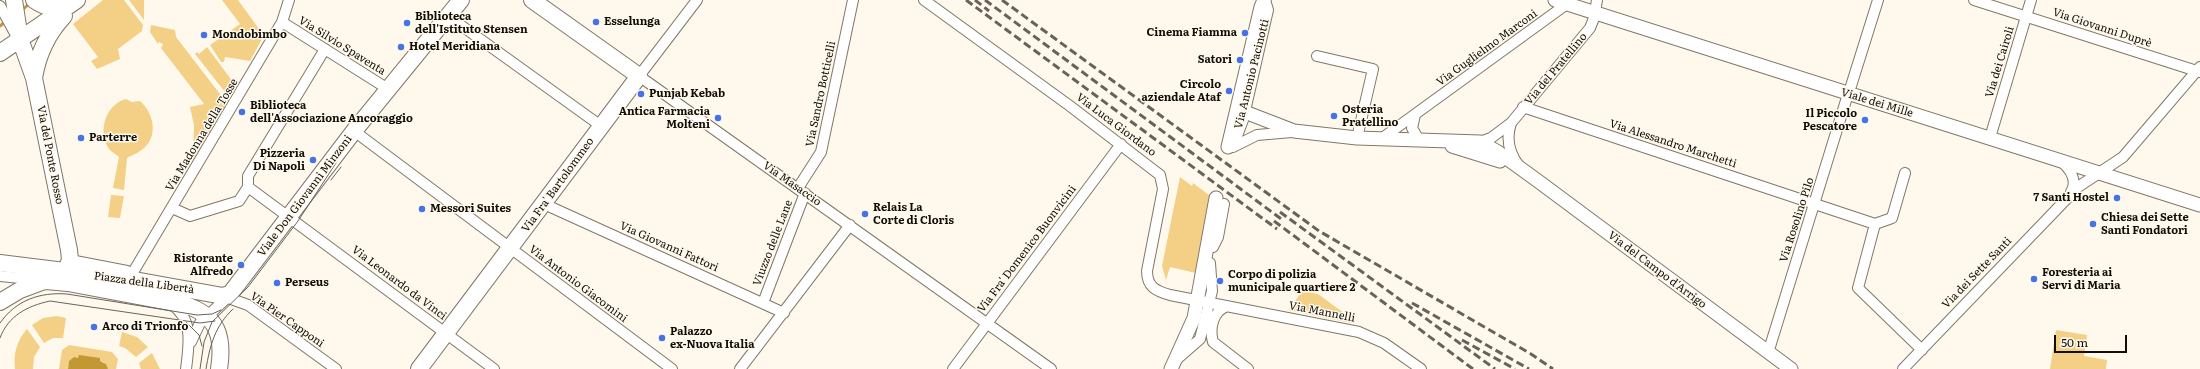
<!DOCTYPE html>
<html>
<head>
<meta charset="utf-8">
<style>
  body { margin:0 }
  #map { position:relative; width:2200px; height:369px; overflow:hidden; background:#fff9ed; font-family:Literata,serif }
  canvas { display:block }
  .scale { position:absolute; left:2054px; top:335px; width:73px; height:18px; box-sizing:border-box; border:2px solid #110e08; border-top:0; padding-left:5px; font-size:12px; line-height:14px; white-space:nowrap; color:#110e08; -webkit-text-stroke:3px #fff9ed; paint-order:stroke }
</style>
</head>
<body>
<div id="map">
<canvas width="2200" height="369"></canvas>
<div class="scale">50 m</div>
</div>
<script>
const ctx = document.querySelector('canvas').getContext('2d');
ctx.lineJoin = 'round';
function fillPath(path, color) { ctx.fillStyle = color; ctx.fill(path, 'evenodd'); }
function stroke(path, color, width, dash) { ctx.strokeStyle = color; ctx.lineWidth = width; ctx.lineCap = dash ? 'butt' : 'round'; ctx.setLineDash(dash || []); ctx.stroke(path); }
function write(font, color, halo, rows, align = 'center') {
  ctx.font = font + ' Literata,serif'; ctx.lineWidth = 3; ctx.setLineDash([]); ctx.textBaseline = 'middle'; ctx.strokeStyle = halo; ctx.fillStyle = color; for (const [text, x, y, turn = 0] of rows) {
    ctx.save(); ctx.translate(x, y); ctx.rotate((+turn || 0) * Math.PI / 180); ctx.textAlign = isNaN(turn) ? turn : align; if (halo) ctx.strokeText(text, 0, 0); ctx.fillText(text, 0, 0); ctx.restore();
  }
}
fillPath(new Path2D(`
  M103 0H124L143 25 142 31 118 49 120 59 97 69 91 61 98 57 73 24Z
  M129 0H144V20Z
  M222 0H238L262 33 267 30 250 61 225 57 224 62H221L210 45 240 24Z
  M151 25 175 30 176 37 223 98 228 100 193 160 194 125 190 107 204 104 161 48 163 44 159 42 158 44 150 32Z
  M207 47 236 86 229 97 195 54 197 52 199 54Z
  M126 99 132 102 140 101C153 112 159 135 144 148 140 152 133 155 127 158L124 190 113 188 119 157C116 154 111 152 109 149 97 131 106 104 126 99Z
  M1180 177 1192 186 1193 183 1213 198 1196 273 1170 267 1166 280 1162 266Z
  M111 195 124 196 120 218 108 217Z
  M1302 291 1318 294 1352 319 1351 323 1289 310Z
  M57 316 66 318 63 338H53L44 343 32 325 43 318Z
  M27 329 40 347 34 357 33 369H15C13 354 17 340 27 329Z
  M2056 330 2087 335 2084 356 2107 360 2106 369H2050Z
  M122 332 137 337 148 347 136 357 125 348 119 346Z
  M69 345 112 352 118 359 116 369H108L104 362 78 358 69 361 68 369H59L62 350Z
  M152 353 160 369H141L139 363Z`), '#f3d085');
fillPath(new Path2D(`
  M79 355 100 358V361L106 364 108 369H68L69 361 74 357 78 358Z`), '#c29834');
stroke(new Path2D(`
  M21 11 30 3
  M0 26 6 21`), '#c29834', 3);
const minor = new Path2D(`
  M697 0 639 76 1051 369
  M924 0 1070 106 1160 175 1163 189 1147 271C1147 287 1156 291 1170 295L1359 332 1384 343 1421 369
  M1974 0 2200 72
  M0 6 16 35
  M448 16 601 126
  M282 22 388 89
  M1317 56 1373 69 1357 138
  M1851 86 1878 0
  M1523 107 1875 224 1858 288 1922 350
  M1415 115 1412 128 1419 140
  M1511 123C1506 138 1509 153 1519 166
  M354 131 672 369
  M1992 131 2031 0
  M1381 139 1571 1
  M1480 142 1491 138 1511 123 1590 28 1594 18 1597 0
  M1234 144 1243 120 1268 10 1265 0
  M1233 147 1257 135 1292 132
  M2061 161C2070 169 2078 181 2071 192
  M248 187V176L325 49
  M798 188 821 152 853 0
  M544 204 784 313
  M172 208 190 216 239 201 248 187 494 369
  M1875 224 1892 218 1905 173
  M1213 247 1218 237 1224 204
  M70 260 127 271
  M0 276 40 280
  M129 279 282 22 289 0
  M223 296 248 305 336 369
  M763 303 805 193
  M171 304C194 319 189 345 186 369
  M1227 306C1213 311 1209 328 1213 342L1248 369
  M191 342 200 323 230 295
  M1768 353 1848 94
  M1176 360 1200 339 1212 291 1210 263
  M740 369 850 225
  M953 369 1121 144
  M1903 369 2078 187 2123 157 2200 67`);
const tertiary = new Path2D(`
  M1555 0 2200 205
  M1237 109 1294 131 1357 138 1480 142 1498 152 1538 181 1791 369
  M1452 146 1500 161
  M1228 147 1261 7 1264 0
  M1171 369 1194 318 1216 198`);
const primary = new Path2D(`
  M14 0 20 39 34 78 69 250 70 260 65 272
  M34 0C45 8 57 10 69 3
  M0 53 77 0
  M34 78C38 54 47 34 64 16
  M0 263 129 279 223 296 230 294 354 131 461 0
  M46 281 68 283 185 305C218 315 224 338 219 369
  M0 302 20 290 55 277
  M419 369 639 76 532 0`);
stroke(minor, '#807867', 12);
stroke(tertiary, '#807867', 15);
stroke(primary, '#807867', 18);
stroke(minor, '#fff', 10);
stroke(tertiary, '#fff', 13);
stroke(primary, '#fff', 16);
stroke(new Path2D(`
  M331 180 341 167
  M186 322 199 335 202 346
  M0 323C16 300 40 292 67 294L197 315 212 314 221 310
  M0 338C8 316 27 306 50 301L200 323 215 321
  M200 369 204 342 212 322 248 287 298 221 336 163
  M206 369C210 345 215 326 233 309`), '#67635b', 1);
stroke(new Path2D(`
  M966 0 1277 229
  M975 0 989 11
  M985 0 1284 221
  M1002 0 1319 231 1531 354 1553 369
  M1280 212 1495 369
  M1274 221 1473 369
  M1412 303 1529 369
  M1462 340 1515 369`), '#67635b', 3, [8, 4]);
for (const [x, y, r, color] of [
  [596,22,4,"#4572e4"],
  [407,23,4,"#4572e4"],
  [1245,33,4,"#4572e4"],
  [204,35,4,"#4572e4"],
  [401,47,4,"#4572e4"],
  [1240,60,4,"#4572e4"],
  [1229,91,4,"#4572e4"],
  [641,94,4,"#4572e4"],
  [242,112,4,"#4572e4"],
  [1334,116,4,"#4572e4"],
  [718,118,4,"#4572e4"],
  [1865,120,4,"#4572e4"],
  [81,138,4,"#4572e4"],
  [313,160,4,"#4572e4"],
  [2117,198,4,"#4572e4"],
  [422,209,4,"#4572e4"],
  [865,214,4,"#4572e4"],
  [2093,224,4,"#4572e4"],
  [241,265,4,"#4572e4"],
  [2034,279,4,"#4572e4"],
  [1220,281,4,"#4572e4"],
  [277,283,4,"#4572e4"],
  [94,327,4,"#4572e4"],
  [662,338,4,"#4572e4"]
]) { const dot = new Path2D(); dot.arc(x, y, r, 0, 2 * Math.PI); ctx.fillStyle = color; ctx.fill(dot); stroke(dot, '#fff9ed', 1.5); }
write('bold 11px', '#110e08', '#fff9ed', [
  ["Biblioteca",415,17],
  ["dell'Istituto Stensen",415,30],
  ["Esselunga",604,22],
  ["Cinema Fiamma",1237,33,"right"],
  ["Mondobimbo",212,35],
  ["Hotel Meridiana",409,47],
  ["Satori",1232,60,"right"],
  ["Circolo",1221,85,"right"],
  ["aziendale Ataf",1221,98,"right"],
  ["Punjab Kebab",649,94],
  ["Biblioteca",250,106],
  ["dell'Associazione Ancoraggio",250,119],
  ["Osteria",1342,110],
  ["Pratellino",1342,123],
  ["Antica Farmacia",710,112,"right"],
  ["Molteni",710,125,"right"],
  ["Il Piccolo",1857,114,"right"],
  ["Pescatore",1857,127,"right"],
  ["Parterre",89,138],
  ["Pizzeria",305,154,"right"],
  ["Di Napoli",305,167,"right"],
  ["7 Santi Hostel",2109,198,"right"],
  ["Relais La",873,208],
  ["Corte di Cloris",873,221],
  ["Messori Suites",430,209],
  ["Chiesa dei Sette",2101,218],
  ["Santi Fondatori",2101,231],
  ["Ristorante",233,259,"right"],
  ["Alfredo",233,272,"right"],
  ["Foresteria ai",2042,273],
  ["Servi di Maria",2042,286],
  ["Corpo di polizia",1228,275],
  ["municipale quartiere 2",1228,288],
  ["Perseus",285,283],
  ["Arco di Trionfo",102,327],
  ["Palazzo",670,332],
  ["ex-Nuova Italia",670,345]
], 'left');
write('11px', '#110e08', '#fff9ed', [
  ["Via Giovanni Duprè",2102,28,18],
  ["Via Silvio Spaventa",342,46,32],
  ["Via Guglielmo Marconi",1487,48,-36],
  ["Via dei Cairoli",2000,62,-73],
  ["Via del Pratellino",1556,69,-50],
  ["Via Antonio Pacinotti",1252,74,-76],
  ["Via Sandro Botticelli",821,94,-78],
  ["Viale dei Mille",1877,103,17],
  ["Via Luca Giordano",1116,125,37],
  ["Via Madonna della Tosse",202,135,-59],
  ["Via Alessandro Marchetti",1673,144,18],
  ["Via del Ponte Rosso",50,155,79],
  ["Via Masaccio",792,184,35],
  ["Via Fra' Bartolommeo",558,185,-54],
  ["Viale Don Giovanni Minzoni",305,196,-53],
  ["Via Rosolino Pilo",1797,220,-72],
  ["Viuzzo delle Lane",773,243,-69],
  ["Via Giovanni Fattori",669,247,24],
  ["Via Fra' Domenico Buonvicini",1027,249,-53],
  ["Via del Campo d'Arrigo",1657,270,37],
  ["Via dei Sette Santi",1977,273,-46],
  ["Piazza della Libertà",144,283,8],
  ["Via Leonardo da Vinci",399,283,37],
  ["Via Antonio Giacomini",578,284,37],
  ["Via Mannelli",1322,312,11],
  ["Via Pier Capponi",287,320,35]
]);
</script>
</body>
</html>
